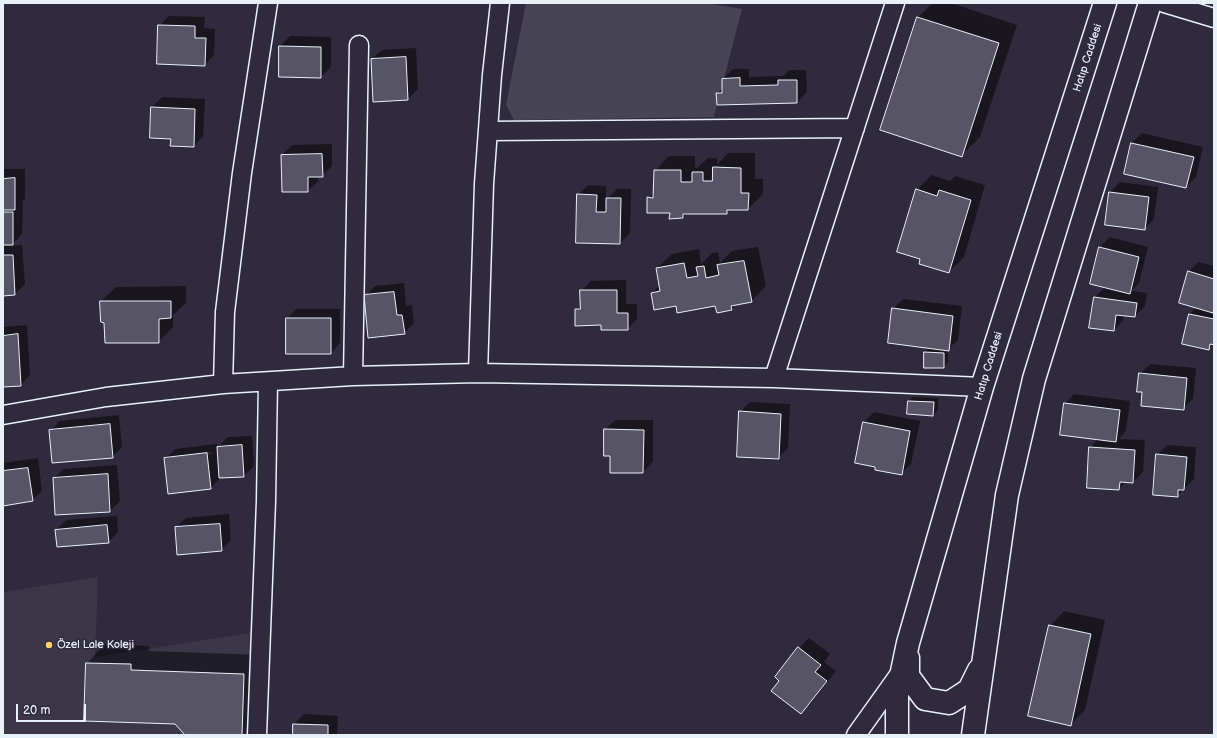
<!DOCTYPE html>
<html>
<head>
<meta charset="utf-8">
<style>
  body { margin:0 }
  #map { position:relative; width:1217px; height:738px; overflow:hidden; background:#2f2a3d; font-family:"Balsamiq Sans",sans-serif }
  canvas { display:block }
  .frame { position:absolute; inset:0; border:4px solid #e8f1f8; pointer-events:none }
  .scale { position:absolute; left:16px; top:704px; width:70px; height:18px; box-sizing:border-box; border:2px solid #e8f1f8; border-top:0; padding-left:5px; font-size:12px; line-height:14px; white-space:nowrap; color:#e8f1f8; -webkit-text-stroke:3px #2f2a3d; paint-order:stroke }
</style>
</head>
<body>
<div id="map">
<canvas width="1217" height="738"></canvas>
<div class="frame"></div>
<div class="scale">20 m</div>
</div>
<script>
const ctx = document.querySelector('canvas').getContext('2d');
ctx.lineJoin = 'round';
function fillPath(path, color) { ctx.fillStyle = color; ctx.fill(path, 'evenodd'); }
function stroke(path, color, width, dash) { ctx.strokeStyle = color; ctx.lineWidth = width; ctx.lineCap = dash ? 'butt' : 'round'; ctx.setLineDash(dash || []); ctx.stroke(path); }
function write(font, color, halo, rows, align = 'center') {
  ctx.font = font + ' "Balsamiq Sans",sans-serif'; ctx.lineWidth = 3; ctx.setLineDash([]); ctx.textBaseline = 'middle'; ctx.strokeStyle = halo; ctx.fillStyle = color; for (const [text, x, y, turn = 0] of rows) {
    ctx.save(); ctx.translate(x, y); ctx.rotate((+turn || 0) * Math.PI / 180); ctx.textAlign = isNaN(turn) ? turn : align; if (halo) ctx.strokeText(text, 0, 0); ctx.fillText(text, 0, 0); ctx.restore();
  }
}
fillPath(new Path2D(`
  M98 577 95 657 250 633 248 735H3V592Z`), '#3b3749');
fillPath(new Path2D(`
  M526 3H705L742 9 714 117 514 120 506 105Z`), '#464455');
fillPath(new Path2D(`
  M933 3H951L1017 25 980 137 961 156 881 130 918 17Z
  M169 16 205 17 204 28 215 29 214 55 205 65 159 26Z
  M290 36 331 37V67L321 77 280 46Z
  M416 48 418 89 408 99 372 59 382 50Z
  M733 69H749V77L784 76 789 70H806L807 92 797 102 718 104 717 93 723 88V79Z
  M162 97 205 99 203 136 194 146 172 138 152 107Z
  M1142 133 1203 147 1196 177 1186 187 1132 143Z
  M332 144V166L322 176H318V181L308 191 282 155 292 145Z
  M728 153H755V179H763V194L748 209H731L726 213H688L683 218 671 212 648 198 654 192 655 171 669 156H695V168H697L708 158H717V165Z
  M3 169H25V199L21 202H23L22 234 11 246V244H3Z
  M931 175 950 181 955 176 985 185 964 257 949 272 922 259 917 190Z
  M1120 182 1158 187 1154 219 1144 229 1110 192Z
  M588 185 606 186V200L617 189H631L630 233 620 243 578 195Z
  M1110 237 1148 247 1139 283 1131 291 1147 293 1145 306 1135 316 1124 315 1123 320 1114 330 1094 298 1105 287 1100 247Z
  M22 245 25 284 15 294 3 295V246Z
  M758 247 766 286 751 301 737 304 732 309 716 304 676 305 652 293 660 285 657 268 672 254 699 249 701 264 712 253 718 252 720 263 732 251Z
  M1198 262 1214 266V344L1209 349 1183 343 1190 314 1196 307 1189 272Z
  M626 280V304H637V319L627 329 602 324 576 310 581 305V291L591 281Z
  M404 283 406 306 412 305 414 323 404 333 365 296 375 286Z
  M186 286V303L173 315V327L158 342 105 322 101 301 116 287Z
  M903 299 962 306 958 340 948 349V363L943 367 925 352 930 347 893 309Z
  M296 309H340V343L331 353 287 319Z
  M27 325 30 375 21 385 3 386V327Z
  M1150 364 1196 368 1193 399 1183 409 1143 391 1140 374Z
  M1074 394 1130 401 1126 431 1119 439 1145 440 1143 472 1133 482 1126 481 1119 489 1090 448 1098 439 1065 404Z
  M913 397 938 398V410L933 415 908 401Z
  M750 402 790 404 788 448 778 458 740 412Z
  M874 412 920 421 911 464 901 474 876 466 856 462 864 422Z
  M119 415 122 447 112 457 50 431 60 421Z
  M615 420H653V462L643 472H611V455L605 430Z
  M252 436 254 466 244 476 221 477 211 488 165 459 175 449 217 444V448L228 437ZM212 452V454L175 458V456Z
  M1167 445 1196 447 1194 479 1177 496 1157 455Z
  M38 458 42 491 32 500 3 505V463Z
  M117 465 120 501 110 511 54 478 64 469Z
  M229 514 231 540 221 550 176 527 186 518Z
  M117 516 118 532 108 542 56 530 66 520Z
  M1064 611 1105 620 1085 710 1070 725 1050 626Z
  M809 638 830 654 824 662 836 671 811 703 801 713 780 680 776 677 799 648Z
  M105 644 149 646V651L262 655 260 735H186L176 723 87 663Z
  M304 714 338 716 337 735H294V724Z`), '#0007');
const building = new Path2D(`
  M917 17 999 43 962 157 880 130Z
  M158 25 195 26V38H206L205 66 157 64Z
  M279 46 321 47V78L279 77Z
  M406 57 408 100 373 102 371 59Z
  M740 78V86L778 85V80H797V103L717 105 716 93H722V79Z
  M151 107 195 109 194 147 170 146 171 139 150 138Z
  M1131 143 1194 157 1186 188 1124 174Z
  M322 154 323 177H308V192H282L281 155Z
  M713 167 741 168V193H749L748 210H727V214H683V218L669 219 670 213H647V197L653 198 654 170H681V182H692V172H703V181H712Z
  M15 178V210H3V179Z
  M916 189 937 196 939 190 971 200 949 273 919 264 920 259 897 252Z
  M1109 192 1149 197 1145 230 1105 225Z
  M577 194 597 195 596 212H606V198H621L620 244 576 243Z
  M3 212H13V245H3Z
  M1099 247 1139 257 1130 294 1090 284Z
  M3 255H13L15 295 3 296Z
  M744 261 752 302 731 306 732 310 717 313 715 306 677 313 676 306 654 310 651 293 660 291 656 268 684 263 687 278 698 276 696 267 704 266 706 278 719 275 717 265Z
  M1188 271 1214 279V309L1213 313 1179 303Z
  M580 290H617V313H628V330H601V325L575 326V309H580Z
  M394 292 397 315H402L405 334 368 338 364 295Z
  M1094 297 1137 303 1135 317 1116 315 1114 331 1089 328Z
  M100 301H171V318L159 319V343H105L104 323 101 322Z
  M892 308 953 316 949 351 888 343Z
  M1189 314 1214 319V345L1210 344 1209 350 1182 344Z
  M286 318H331V354H286Z
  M18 334 21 386 3 387V336Z
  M924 352 944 353V368H924Z
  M1139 373 1187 378 1184 410 1141 406 1142 392H1137Z
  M908 401 934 402 933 416 907 414Z
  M1064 403 1120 410 1116 442 1060 435Z
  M739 411 781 414 779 459 737 457Z
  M863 422 910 431 902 475 875 470V467L855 463Z
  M110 424 113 458 52 463 49 430Z
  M604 429 644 430 643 473H610V456H604Z
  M242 445 244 477 219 478 217 447Z
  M1089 447 1135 450 1133 483 1120 482 1119 490 1087 488Z
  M207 453 211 489 168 494 164 458Z
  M1156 454 1187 457 1184 490H1178V497L1153 495Z
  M28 468 33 501 3 506V471Z
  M108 474 110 512 55 515 53 478Z
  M220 524 222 551 177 555 175 527Z
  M107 525 109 543 57 547 55 530Z
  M1049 625 1091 634 1071 726 1028 716Z
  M798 647 821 665 815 672 827 681 801 714 771 691 779 681 775 677Z
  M86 663 131 664V670L244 674 242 735H185L175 724 84 721Z
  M293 724 328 725V735H293Z`);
fillPath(building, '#575565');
stroke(building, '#e8f1f8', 1);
const street = new Path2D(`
  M1164 3 1214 18
  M488 131 855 128
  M478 373 484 184 492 75 500 3
  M353 376 359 45
  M774 378 895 3
  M223 384 225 312 242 173 268 3
  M3 415 106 397 223 384 353 376 478 373 774 378 982 387
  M257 735 266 501 268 382
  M856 735 901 672`);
const secondary = new Path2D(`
  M908 658V676L925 699 949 703 969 690 979 670
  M897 735V695L908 643 982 387 1105 3
  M973 735 1007 495 1034 379 1150 3`);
stroke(street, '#e8f1f8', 21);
stroke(secondary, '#e8f1f8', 25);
stroke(street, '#2f2a3d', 18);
stroke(secondary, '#2f2a3d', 22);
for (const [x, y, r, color] of [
  [49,645,4,"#ffd166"]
]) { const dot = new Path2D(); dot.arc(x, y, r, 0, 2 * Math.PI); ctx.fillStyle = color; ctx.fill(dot); stroke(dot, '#2f2a3d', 1.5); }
write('11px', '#e8f1f8', '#2f2a3d', [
  ["Hatıp Caddesi",1088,58,-72],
  ["Hatıp Caddesi",989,366,-73]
]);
write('11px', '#e8f1f8', '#2f2a3d', [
  ["Özel Lale Koleji",57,645]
], 'left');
</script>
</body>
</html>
